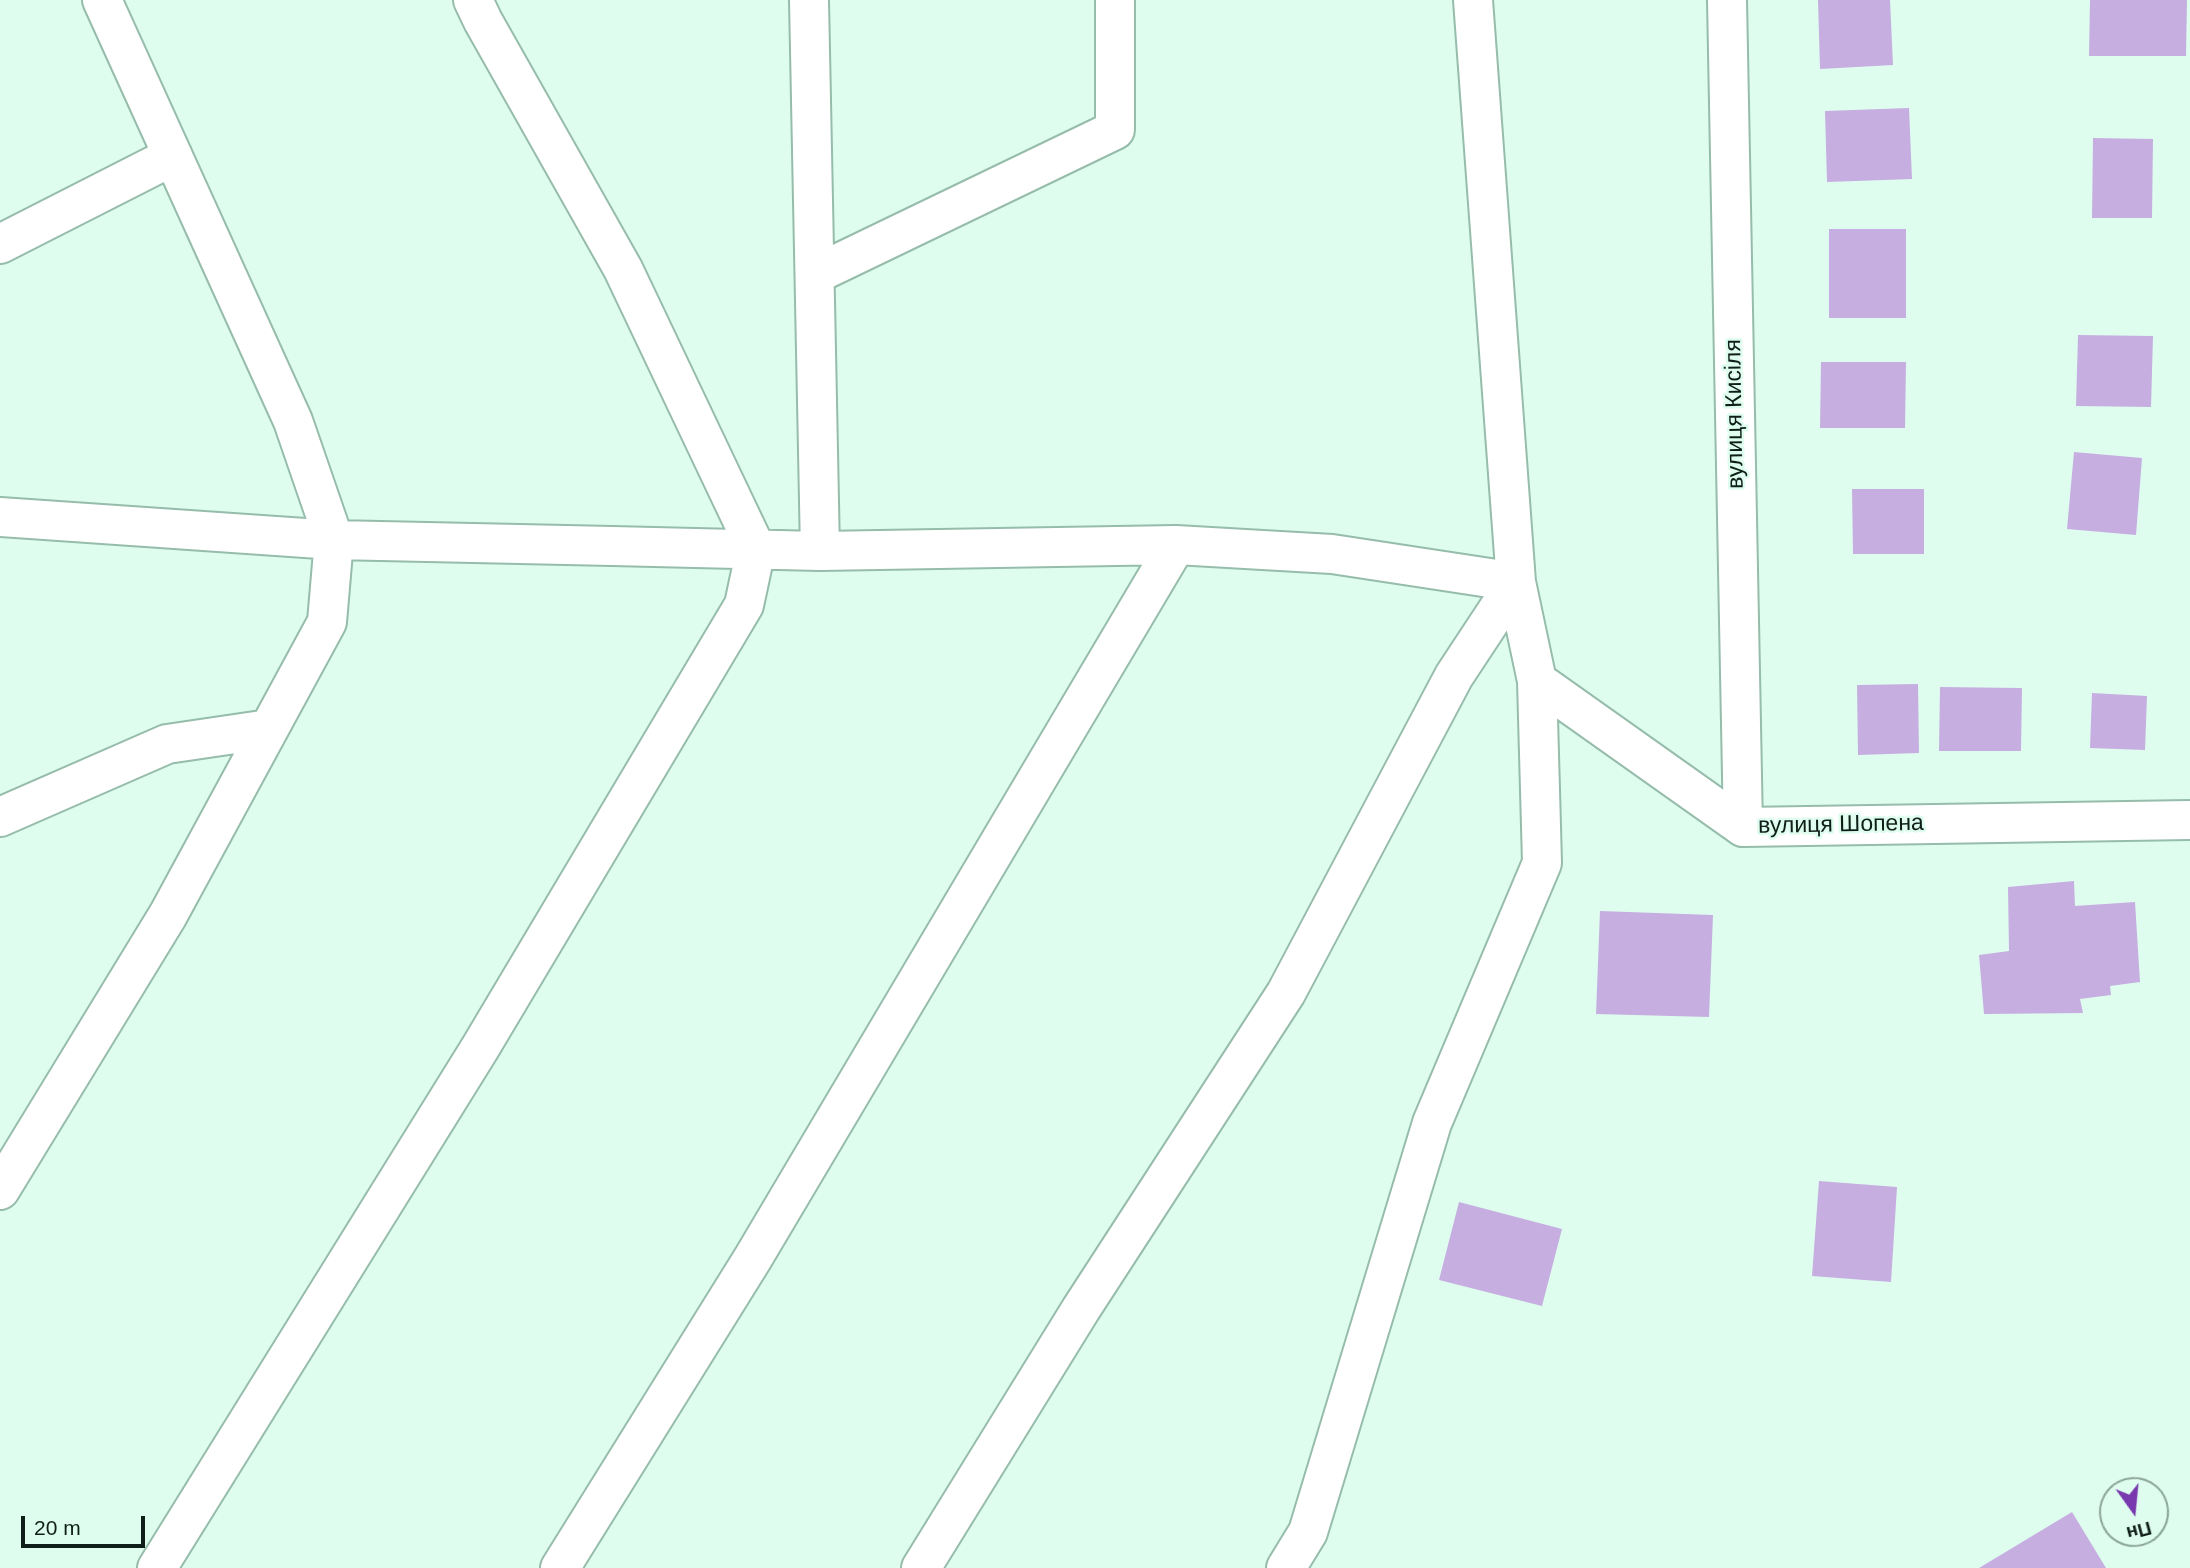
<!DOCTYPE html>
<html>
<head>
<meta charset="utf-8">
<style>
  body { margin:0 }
  #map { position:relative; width:2190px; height:1568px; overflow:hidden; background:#defdef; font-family:Arial,sans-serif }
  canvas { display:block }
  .north { position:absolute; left:2099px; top:1477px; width:70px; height:70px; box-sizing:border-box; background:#defdef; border:2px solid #8ba499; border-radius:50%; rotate:165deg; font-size:19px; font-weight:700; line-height:28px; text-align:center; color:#0f1e18 }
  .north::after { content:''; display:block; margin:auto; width:24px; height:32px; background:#7939ae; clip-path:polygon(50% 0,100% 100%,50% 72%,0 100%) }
  .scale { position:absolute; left:21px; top:1516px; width:124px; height:32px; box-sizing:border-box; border:4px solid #0f1e18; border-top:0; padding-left:9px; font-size:21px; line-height:24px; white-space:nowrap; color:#0f1e18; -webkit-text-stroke:5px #defdef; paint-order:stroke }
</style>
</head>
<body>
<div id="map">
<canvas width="2190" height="1568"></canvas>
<div class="north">Пн</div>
<div class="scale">20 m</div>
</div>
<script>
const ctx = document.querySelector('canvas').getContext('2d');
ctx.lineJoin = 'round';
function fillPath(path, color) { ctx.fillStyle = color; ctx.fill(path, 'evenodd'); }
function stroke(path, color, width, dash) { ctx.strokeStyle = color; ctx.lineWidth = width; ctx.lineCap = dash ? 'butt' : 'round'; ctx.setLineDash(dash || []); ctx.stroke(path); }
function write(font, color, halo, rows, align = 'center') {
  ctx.font = font + ' Arial,sans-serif'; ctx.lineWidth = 5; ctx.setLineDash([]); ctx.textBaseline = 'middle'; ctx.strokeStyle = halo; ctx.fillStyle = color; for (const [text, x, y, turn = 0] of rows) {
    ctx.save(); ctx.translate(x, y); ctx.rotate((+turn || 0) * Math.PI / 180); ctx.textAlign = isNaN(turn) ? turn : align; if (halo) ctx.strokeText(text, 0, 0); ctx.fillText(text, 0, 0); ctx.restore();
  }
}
fillPath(new Path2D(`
  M1818 0H1890L1893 65 1820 69Z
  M2090 0H2187L2186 56H2089Z
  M1909 108 1912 179 1827 182 1825 111Z
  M2093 138 2153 139 2152 218H2092Z
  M1829 229H1906V318H1829Z
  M2078 335 2153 336 2151 407 2076 406Z
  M1821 362H1906L1905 428H1820Z
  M2074 452 2142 458 2136 535 2067 529Z
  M1852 489H1924V554H1853Z
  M1918 684 1919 753 1858 755 1857 685Z
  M1940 687 2022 688 2021 751H1939Z
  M2092 693 2147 696 2145 750 2090 748Z
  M2074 881 2075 906 2135 902 2140 982 2110 986 2111 995 2080 999 2083 1013 1984 1014 1979 955 2009 951 2008 887Z
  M1600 911 1713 915 1709 1017 1596 1014Z
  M1819 1181 1897 1187 1891 1282 1812 1276Z
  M1459 1202 1562 1229 1542 1306 1439 1280Z
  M2072 1512 2106 1568H1979Z`), '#c6aee0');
const minor = new Path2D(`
  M809 0 820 551
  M1727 0 1743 827
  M0 244 173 156
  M816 274 1115 130V0
  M0 517 334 540 612 546 820 551 1176 545 1332 554 1516 582 1454 676 1286 993 1081 1309 921 1568
  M1537 681 1743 827 2190 820
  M0 817 167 744 269 729
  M0 1190 168 915 327 622 334 540 293 421 102 0
  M157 1568 480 1048 744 605 756 549 623 269 483 21 473 0
  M560 1568 753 1258 1176 545
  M1286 1568 1308 1532 1432 1123 1542 863 1537 681 1516 582 1473 0`);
stroke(minor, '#96bcab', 42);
stroke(minor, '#fff', 38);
write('23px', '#0f1e18', '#defdef', [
  ["вулиця Кисіля",1735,414,-91],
  ["вулиця Шопена",1841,825,-1]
]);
</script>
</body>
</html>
